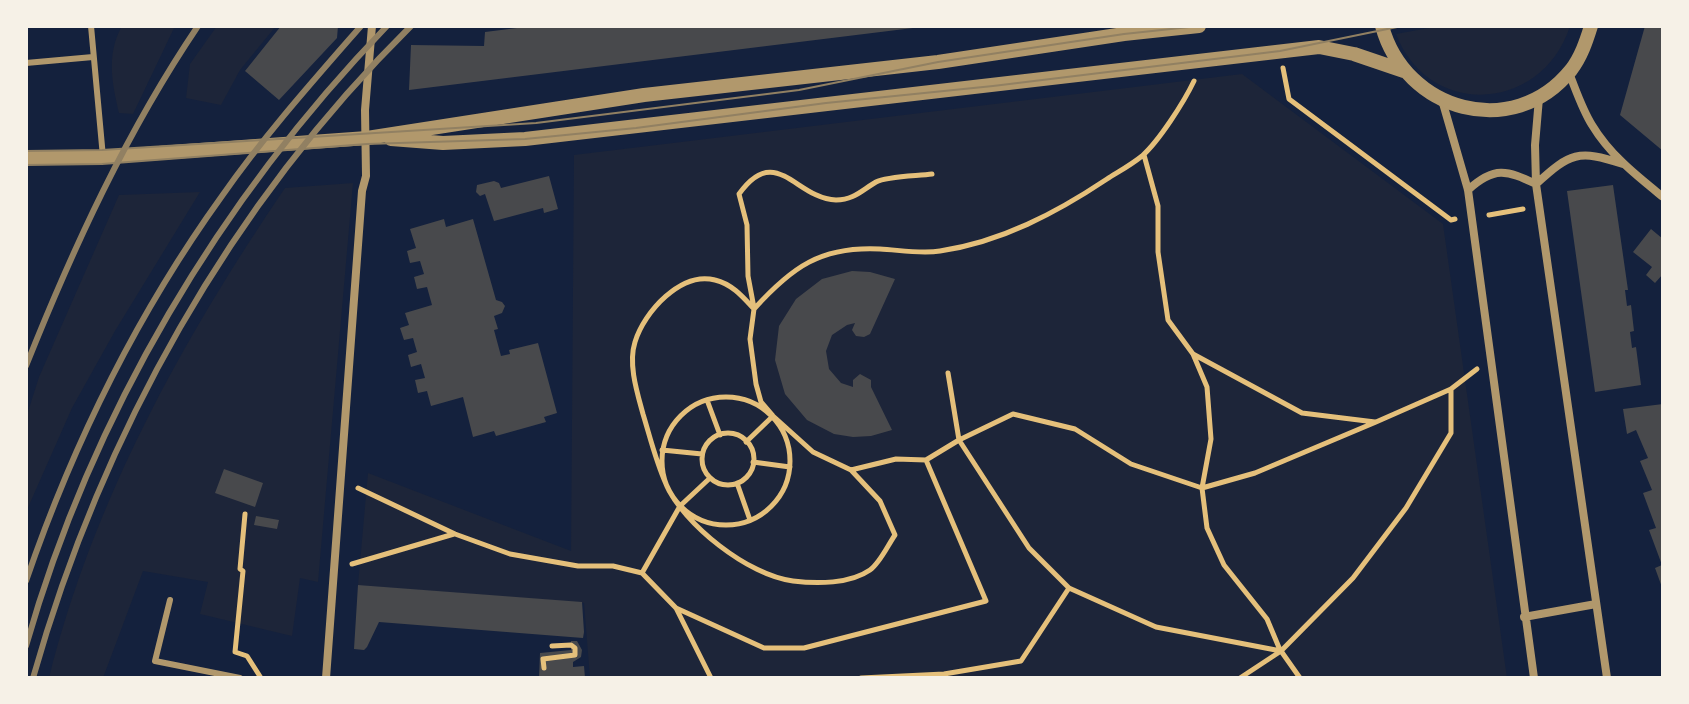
<!DOCTYPE html>
<html>
<head>
<meta charset="utf-8">
<style>
  body { margin:0 }
  #map { position:relative; width:1689px; height:704px; overflow:hidden; background:#14213d; font-family:"Exo 2",sans-serif }
  canvas { display:block }
  .frame { position:absolute; inset:0; border:28px solid #f6f1e7; pointer-events:none }
</style>
</head>
<body>
<div id="map">
<canvas width="1689" height="704"></canvas>
<div class="frame"></div>
</div>
<script>
const ctx = document.querySelector('canvas').getContext('2d');
ctx.lineJoin = 'round';
function fillPath(path, color) { ctx.fillStyle = color; ctx.fill(path, 'evenodd'); }
function stroke(path, color, width, dash) { ctx.strokeStyle = color; ctx.lineWidth = width; ctx.lineCap = dash ? 'butt' : 'round'; ctx.setLineDash(dash || []); ctx.stroke(path); }
fillPath(new Path2D(`
  M122 26H175L133 114 119 113C112 83 106 54 122 26Z
  M217 26H276L240 70 221 105 186 98 190 64Z
  M1440 26H1570C1543 112 1429 120 1396 34Z
  M1242 74 1443 224 1507 678H590L584 603 358 585 368 473 571 551 574 155Z
  M353 183 318 582 300 578 292 636 200 614 208 582 143 571 103 678H49C94 499 182 340 285 188Z
  M200 192 115 331 72 408 26 512V418L39 377 119 195Z`), '#1d2539');
fillPath(new Path2D(`
  M281 26H338L337 38 279 100 245 71Z
  M533 26H912L913 28 409 90 411 45 484 46 485 32Z
  M1645 26H1663V151L1620 115Z
  M549 176 558 209 544 213 543 208 494 221 485 194 480 196 476 192 477 185 494 181 499 183 501 188Z
  M1613 185 1628 290H1625L1627 306 1631 305 1634 331 1630 332 1632 348 1636 347 1641 385 1595 392 1567 191Z
  M444 219 446 227 473 219 496 300 502 302 505 306 502 313 494 316 498 329 494 330 501 356 510 354 509 350 538 343 557 413 544 417 546 422 496 436 494 431 473 437 463 397 431 406 427 391 418 393 415 380 425 378 421 364 411 367 408 355 417 352 413 338 404 340 400 328 409 325 405 313 432 305 427 287 417 289 414 277 424 274 420 261 410 263 407 251 416 248 410 229Z
  M1651 229 1663 239V274L1655 283 1646 275 1652 267 1633 252Z
  M852 271 870 272 895 279 870 334 864 337 856 336 852 330 855 323 847 325 832 335 826 351 829 369 841 383 853 387V380L860 374 871 380V387L892 430 871 436 853 437 834 434 807 420 785 394 775 360 779 326 796 299 822 279Z
  M1663 404V590L1655 568 1662 565 1649 530 1656 528 1643 493 1652 490 1640 461 1648 458 1636 430 1627 434 1623 409Z
  M224 469 263 483 255 507 215 493Z
  M256 516 279 520 277 529 254 525Z
  M358 585 582 602 584 632 583 638 379 622 367 647 364 650 354 649Z
  M571 641H577L582 650 581 657 573 662V667L584 666 585 678H539L540 653 571 650Z`), '#48494c');
stroke(new Path2D(`
  M1283 68 1289 99 1451 220 1455 219
  M1144 155 1158 206V252L1168 320 1193 354 1302 413 1375 422
  M1489 215 1523 209
  M754 308 748 276 747 225 739 194C776 142 796 199 836 200 854 200 862 190 876 182 887 176 918 176 932 174
  M754 309C792 267 821 246 880 249 899 250 921 254 940 251 1001 242 1056 213 1107 179 1118 172 1131 165 1142 156 1159 141 1184 102 1194 81
  M1193 354 1207 387 1211 439 1202 488 1207 528 1224 565 1267 619 1280 650
  M948 373 959 440 1029 548 1069 588 1156 627 1281 651 1300 678
  M662 461a64 64 0 1 1 128 0a64 64 0 1 1-128 0Z
  M707 400 720 435
  M702 459a26 26 0 1 1 52 0a26 26 0 1 1-52 0Z
  M746 442 773 416
  M662 450 702 454
  M753 462 790 467
  M851 470 880 501 895 535C888 545 880 563 870 570 850 584 817 584 793 581 749 576 683 524 666 484 656 462 650 437 643 414 637 392 628 364 635 342 644 312 681 271 715 280 732 284 743 297 754 309L750 339 756 384 761 402 773 416 813 452 851 470 896 459 926 460 959 440 1013 414 1075 429 1131 464 1202 488 1255 473 1376 422 1451 389 1477 369
  M737 483 750 520
  M358 488 455 534 510 554 578 566H613L642 573 676 608 711 678
  M245 514 240 569 243 571 235 652 247 656 261 678
  M352 564 454 534
  M642 573 680 506 710 478
  M676 608 764 648H804L986 601 926 460
  M544 668 543 659 575 655V648L571 645 552 646
  M861 678 944 674 1021 661 1069 588
  M1240 678 1281 651 1353 578 1406 508 1451 433V389`), '#e5c07b', 5);
stroke(new Path2D(`
  M91 26 103 157
  M26 63 93 57
  M170 600 155 661 240 678`), '#b1986c', 6);
stroke(new Path2D(`
  M1569 73C1576 90 1582 109 1592 125 1610 155 1637 176 1663 197
  M1539 98 1535 145 1536 184 1607 678
  M1442 100 1468 190 1534 678
  M1536 184C1570 153 1578 149 1623 164
  M1468 190C1494 166 1507 170 1536 184
  M1524 617 1596 604
  M326 678 362 191 366 176 365 110 372 26`), '#b1986c', 8);
stroke(new Path2D(`
  M1382 26C1405 111 1513 142 1571 70 1581 57 1586 42 1591 26
  M391 139 443 143 525 139 1319 47 1354 54 1404 71
  M26 157H103L367 138 644 95 938 62 1124 34 1199 26`), '#b1986c', 14);
stroke(new Path2D(`
  M26 151 102 150 536 123 799 90 938 62 1124 34 1199 26
  M26 165 102 164 367 144 525 139 636 128 826 103 993 86 1280 51 1402 26`), '#918062', 2);
stroke(new Path2D(`
  M26 366C73 248 127 131 198 26
  M26 581C73 444 137 314 222 196 264 136 313 81 361 26
  M26 646C92 414 220 199 387 26
  M33 678C102 434 230 205 411 26`), '#918062', 6);
</script>
</body>
</html>
